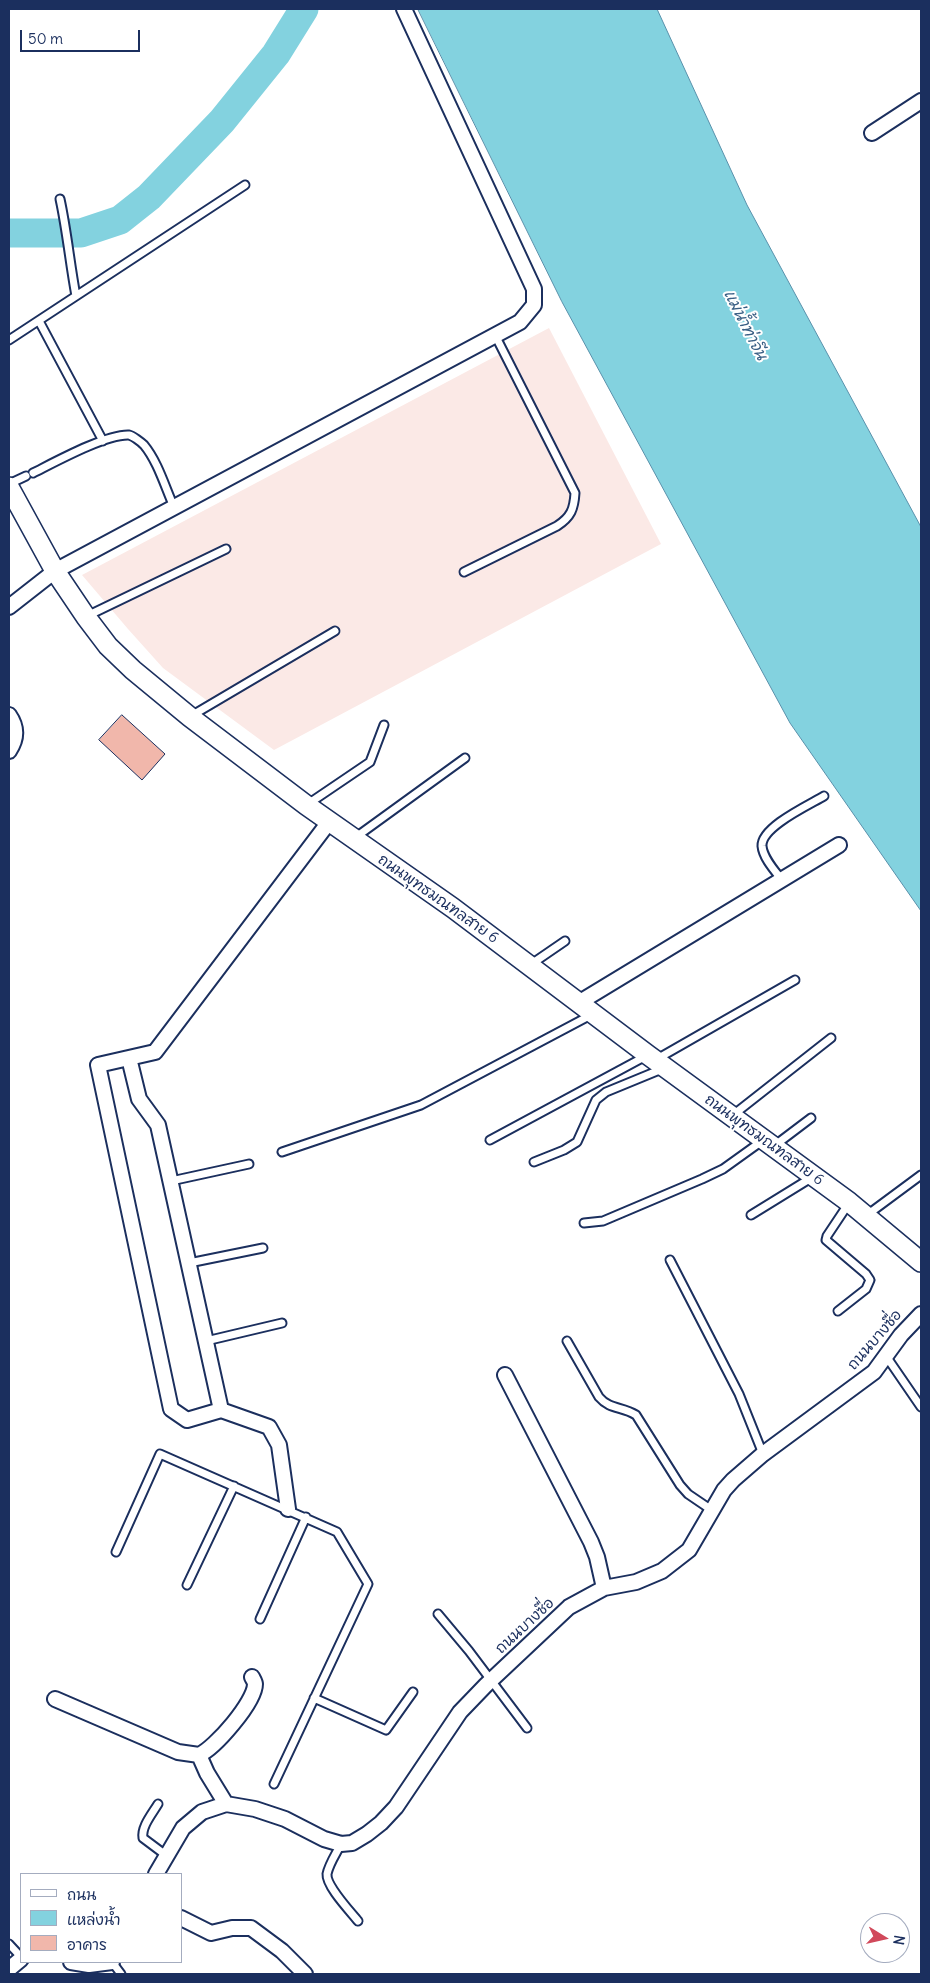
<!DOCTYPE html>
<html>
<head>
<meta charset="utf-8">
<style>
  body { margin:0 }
  #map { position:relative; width:930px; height:1983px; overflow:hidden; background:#fff; font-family:Delius,"Playpen Sans Thai",sans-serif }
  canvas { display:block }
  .frame { position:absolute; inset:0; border:10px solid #1b2f5e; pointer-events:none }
  .legend { position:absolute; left:20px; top:1873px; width:162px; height:90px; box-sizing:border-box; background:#fff; border:1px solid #a4acbf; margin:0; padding:6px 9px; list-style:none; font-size:15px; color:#1b2f5e }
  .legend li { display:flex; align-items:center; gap:10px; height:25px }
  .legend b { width:25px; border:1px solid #a4acbf }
  .north { position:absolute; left:860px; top:1913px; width:50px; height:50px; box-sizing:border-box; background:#fff; border:1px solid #a4acbf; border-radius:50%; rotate:99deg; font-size:14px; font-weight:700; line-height:20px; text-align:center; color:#1b2f5e }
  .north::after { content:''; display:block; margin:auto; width:18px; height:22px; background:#d1495b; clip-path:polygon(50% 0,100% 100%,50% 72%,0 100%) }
  .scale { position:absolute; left:20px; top:30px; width:120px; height:22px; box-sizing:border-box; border:2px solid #1b2f5e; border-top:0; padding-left:6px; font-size:15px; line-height:18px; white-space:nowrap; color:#1b2f5e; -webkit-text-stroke:4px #fff; paint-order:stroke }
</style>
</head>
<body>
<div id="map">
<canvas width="930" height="1983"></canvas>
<div class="frame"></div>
<ul class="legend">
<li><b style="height:6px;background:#fff"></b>ถนน</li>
<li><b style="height:14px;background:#83d2df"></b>แหล่งน้ำ</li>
<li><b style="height:14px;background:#f1b7ab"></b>อาคาร</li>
</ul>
<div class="north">N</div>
<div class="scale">50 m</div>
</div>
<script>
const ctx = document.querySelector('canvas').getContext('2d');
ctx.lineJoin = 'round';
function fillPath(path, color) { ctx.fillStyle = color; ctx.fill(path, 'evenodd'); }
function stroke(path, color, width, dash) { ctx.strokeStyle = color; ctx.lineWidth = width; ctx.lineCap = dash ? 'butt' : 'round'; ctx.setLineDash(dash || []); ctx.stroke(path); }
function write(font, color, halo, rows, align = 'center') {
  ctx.font = font + ' Delius,"Playpen Sans Thai",sans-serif'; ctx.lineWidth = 4; ctx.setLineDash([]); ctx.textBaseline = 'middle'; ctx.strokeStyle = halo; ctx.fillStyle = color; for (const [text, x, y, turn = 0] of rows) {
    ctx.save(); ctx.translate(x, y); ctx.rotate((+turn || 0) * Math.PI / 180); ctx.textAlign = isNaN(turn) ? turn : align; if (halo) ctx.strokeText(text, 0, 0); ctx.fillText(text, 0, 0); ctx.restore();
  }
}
fillPath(new Path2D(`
  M549 328 661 544 274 750 163 668 128 629 82 575Z`), '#fbe9e6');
const water = new Path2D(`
  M418 9H657L747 205 921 527V911L790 723 562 302Z`);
fillPath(water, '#83d2df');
stroke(water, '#5991ab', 1);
stroke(new Path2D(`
  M9 233H81L120 220 149 197 222 121 276 54 304 9`), '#83d2df', 29);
const building = new Path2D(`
  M122 715 165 754 142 780 99 740Z`);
fillPath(building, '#f1b7ab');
stroke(building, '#1b2f5e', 1);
const service = new Path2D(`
  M60 199C67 231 70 264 76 296
  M39 321 103 441
  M9 340 245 185
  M33 473C55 462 106 434 129 435 133 436 141 442 144 445 158 462 165 487 174 507
  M9 484 26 476
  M464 572 557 526C571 517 574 509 575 493L495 335
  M87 616 226 549
  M191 716 335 631
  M308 804 370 762 384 725
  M356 837 465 758
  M782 880C775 871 763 858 762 846 761 827 809 805 824 796
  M530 965 565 941
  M657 1059 795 980
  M733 1115 831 1038
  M490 1140 646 1056
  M774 1146 811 1118
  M282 1152 421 1105 591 1015
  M534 1162 564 1150 577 1142 596 1100 606 1092 662 1069
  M171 1181 249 1164
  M751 1215 811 1178
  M867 1215 921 1175
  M584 1223 603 1221 702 1179 723 1169 762 1141
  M670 1260 739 1394 763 1454
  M189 1263 263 1248
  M838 1311 866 1289 870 1280 866 1274 826 1240 827 1236 849 1203
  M206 1341 282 1323
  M567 1341 599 1397C610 1410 622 1406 636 1415L680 1485 688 1494 713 1511
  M886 1356 921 1407
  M116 1552 160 1454 337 1532 368 1584 274 1784
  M187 1585 234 1486
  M438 1614 469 1651 527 1728
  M260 1619 306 1517
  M314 1698 386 1730 413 1692
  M158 1804C152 1814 141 1827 143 1838L167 1856
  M341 1844C336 1854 329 1864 327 1874 326 1886 350 1911 358 1921
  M9 1944 21 1957
  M112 1962 121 1974`);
const minor = new Path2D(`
  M872 133 921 101
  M9 607 55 571 520 322 534 305V289L404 9
  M9 715C18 728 17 739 9 751
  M580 1002 839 845
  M129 1058 139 1099 158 1125 221 1410
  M505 1375 591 1542 597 1557 604 1588
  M288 1509 279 1445 269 1427 221 1410 187 1420 171 1409 98 1065 155 1052 329 822
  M55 1699 178 1752 199 1755C215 1748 255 1702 255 1684 255 1682 253 1679 252 1677
  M199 1755 207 1773 226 1804
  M156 1874 183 1828 202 1812 226 1804 255 1809 285 1819 324 1839 341 1844 352 1843 367 1834 381 1823 396 1807 460 1712 486 1685 569 1607 604 1588 636 1582 662 1571 689 1550 724 1490 733 1480 763 1454 874 1372 901 1335 921 1314
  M181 1918 211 1933 232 1928H251L282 1951 305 1974
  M71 1962 89 1965 112 1962
  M9 1969 21 1959`);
const secondary = new Path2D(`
  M9 487 55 571 86 617 108 646 133 670 190 717 306 805 453 908 648 1055 849 1202 921 1262`);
stroke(service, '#1b2f5e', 11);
stroke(minor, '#1b2f5e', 18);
stroke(secondary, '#1b2f5e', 22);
stroke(service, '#fff', 7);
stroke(minor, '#fff', 14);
stroke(secondary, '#fff', 19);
write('15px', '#1b2f5e', '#fff', [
  ["ถนนพุทธมณฑลสาย 6",438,899,35],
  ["ถนนพุทธมณฑลสาย 6",764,1140,36],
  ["ถนนบางซื่อ",875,1340,-49],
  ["ถนนบางซื่อ",525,1626,-43]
]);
write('italic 16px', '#3a6085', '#fff', [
  ["แม่น้ำท่าจีน",745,325,63]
]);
</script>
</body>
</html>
